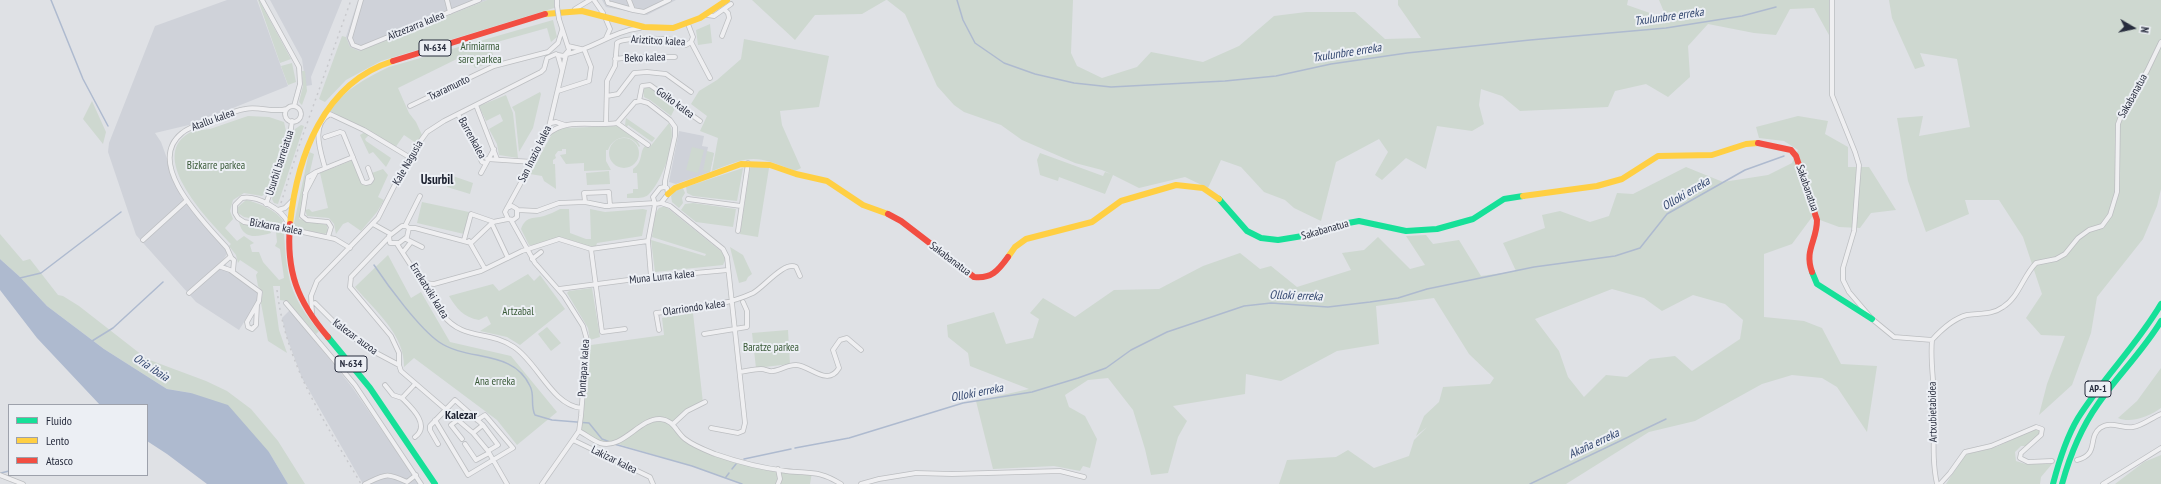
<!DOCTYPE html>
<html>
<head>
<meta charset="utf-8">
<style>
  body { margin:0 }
  #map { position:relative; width:2161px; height:484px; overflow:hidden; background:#dfe1e5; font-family:"PT Sans Narrow",sans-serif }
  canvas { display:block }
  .legend { position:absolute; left:8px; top:404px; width:140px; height:72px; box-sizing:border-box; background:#eceff4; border:1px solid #9da1ab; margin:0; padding:5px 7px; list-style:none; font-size:12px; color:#272c3d }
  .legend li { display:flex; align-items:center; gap:8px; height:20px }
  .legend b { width:20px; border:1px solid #9da1ab }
  .north { position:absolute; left:2113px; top:8px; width:40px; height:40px; -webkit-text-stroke:3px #eceff4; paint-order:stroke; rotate:99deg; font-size:11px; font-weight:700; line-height:16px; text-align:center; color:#272c3d }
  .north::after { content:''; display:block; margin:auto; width:14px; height:18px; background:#272c3d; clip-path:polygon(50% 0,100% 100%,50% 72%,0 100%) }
</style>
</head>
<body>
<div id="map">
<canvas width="2161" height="484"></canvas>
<ul class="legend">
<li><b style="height:5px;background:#16e098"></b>Fluido</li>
<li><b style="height:5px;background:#ffcf43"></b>Lento</li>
<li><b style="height:5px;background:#f24e42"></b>Atasco</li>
</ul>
<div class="north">N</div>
</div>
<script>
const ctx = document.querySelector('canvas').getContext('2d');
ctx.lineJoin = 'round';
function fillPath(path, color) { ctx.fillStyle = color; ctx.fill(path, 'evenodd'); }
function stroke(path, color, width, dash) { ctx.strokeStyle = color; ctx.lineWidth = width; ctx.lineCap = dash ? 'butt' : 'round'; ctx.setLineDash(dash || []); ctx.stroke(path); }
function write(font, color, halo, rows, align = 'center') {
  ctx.font = font + ' "PT Sans Narrow",sans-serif'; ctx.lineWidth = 4; ctx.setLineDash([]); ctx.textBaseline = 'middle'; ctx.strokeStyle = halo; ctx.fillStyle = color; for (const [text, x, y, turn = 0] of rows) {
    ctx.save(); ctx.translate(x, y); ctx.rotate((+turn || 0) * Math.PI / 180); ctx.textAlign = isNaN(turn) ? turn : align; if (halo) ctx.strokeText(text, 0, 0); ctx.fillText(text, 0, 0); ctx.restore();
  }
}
fillPath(new Path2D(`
  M227 0H257L288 86 193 124 155 133 161 142 181 197 226 250 227 254 223 260 231 272 258 292V300L239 330 196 302 136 235 108 152 109 143 155 26Z
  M270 0H342L311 77 312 85 306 86 302 59Z
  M358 0H487L359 51 350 47 346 37Z
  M602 0H676L647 15 606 7Z
  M679 131 704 136 702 146 708 147 707 152 714 153 710 172 676 184 669 182Z
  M290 310 352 387 419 484H363L302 378 287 338 282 318Z`), '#cfd2d9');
fillPath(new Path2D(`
  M258 0H259L291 59 280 63Z
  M487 0H554V8L381 61 346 80 325 102 319 99 342 36 346 37 350 47 359 51Z
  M752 0H886L862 14 815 15 795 40Z
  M887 0H1073L1071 53 1077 66 1102 78 1137 67 1151 52 1203 62 1239 46 1274 16 1306 12H1355L1385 39 1421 38 1398 5V0H1628L1627 5 1667 19 1659 0H1829V35L1814 8 1790 9 1776 35 1754 33 1708 24 1688 46 1690 77 1668 97 1646 84 1615 91 1608 107 1520 111 1502 96 1481 89 1479 105 1484 124 1472 131 1437 126 1426 169 1406 158 1382 180 1375 175 1388 152 1379 139 1336 162 1321 221 1294 208 1285 200 1264 192 1241 167 1221 160 1208 188 1185 177 1139 188 1113 175 1105 194 1059 177 1058 181 1040 175 1037 160 1040 153 1103 176 1105 172 1111 174 1102 170 1075 163 1022 140 1001 125 964 112 954 105 937 86 905 14Z
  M1889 0H2161V189L2157 206 2143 239 2097 297 2091 333 2072 385 2039 415 2047 384 2065 336 2041 335 2026 318 2042 294 2023 237 1999 200H1965L1969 214 1926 232 1908 181 1897 118 1923 116 1919 136 1970 127 1957 59 1920 53 1925 66 1915 69 1892 18Z
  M553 20 557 37 551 42 547 28 490 44 495 61 475 68 467 54 398 88 409 113 416 122 422 135 416 143 404 135 395 148 329 110C345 90 367 77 389 67Z
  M710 24 712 43 698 45 696 30Z
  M744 39 829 56 819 107 780 111 782 125 801 168 795 171C755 155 752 155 712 171L718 138 700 131 707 116 691 104 699 91 717 80 741 59Z
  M292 63 296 82 288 85 281 66Z
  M302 71H305L307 91 302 105 299 102 303 86Z
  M647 86 676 106 671 116 650 100 644 97 643 90Z
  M540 92 541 94 533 128 519 152 515 112 512 107Z
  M506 95 513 113 518 158 499 155 497 144 489 129 503 121 500 114 486 121 479 106Z
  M92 101 106 132 103 144 83 119Z
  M248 116 269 117 284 122 286 131 268 191 262 196 244 193 233 200 230 211 233 219 225 228 237 241 244 236 254 243 250 245 252 252H259L263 262 279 280 284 278 280 249 275 246 277 242 276 232 284 233C287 278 289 295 319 331L316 334 287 301 280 300V286H273L279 330 287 353 268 341 261 303 263 292 258 286 256 275 258 272 240 260 238 263 236 255 229 246 231 244C211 223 146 158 189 133 195 130 204 130 210 129 223 125 235 120 248 116Z
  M1798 116 1828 121 1825 134 1848 147V167H1869L1896 210 1871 213 1860 228 1839 227 1812 217 1792 244 1764 254V317L1804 321 1822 328 1841 364 1877 366 1867 432 1837 387 1822 378 1792 375 1762 384 1695 421 1649 432 1566 484H1279L1287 460 1336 457 1348 450 1374 468 1409 456 1414 440 1427 427 1416 436 1424 416 1439 402 1443 387 1490 384 1494 378 1469 354 1434 298 1376 306 1379 344 1337 351 1281 381 1246 374 1245 394 1173 406 1187 421 1178 437 1168 473 1151 475 1145 449 1133 410 1108 378 1088 380 1065 395 1069 407 1085 416 1097 439 1090 468 1083 466 1080 471 1054 466 993 469 976 401 1029 389 970 366 968 353 948 337 947 325 994 312 1006 344 1033 338 1039 319 1030 313 1043 298 1075 317 1114 290 1159 289 1203 266 1240 253 1260 269 1271 266 1297 287 1351 270 1342 253 1364 250 1378 237 1410 269 1425 265 1406 236 1426 235 1433 244 1459 240 1481 276 1516 271 1503 243 1545 228 1542 215 1560 211 1590 222 1609 216 1617 193 1633 194 1686 167 1723 182 1768 175 1792 163 1798 150 1784 141 1759 138 1756 127ZM1612 289 1644 298 1662 311 1693 295 1725 304 1743 320 1740 339 1692 371 1675 356 1650 359 1627 377 1606 375 1584 397 1568 377 1559 351 1535 319Z
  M626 118 655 138 652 142 628 125 627 127 625 125Z
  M669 123C679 138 661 184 648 195 643 199 634 198 627 198V194L633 193V189H638L637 173H633V169C644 161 639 152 645 146L649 148Z
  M301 125 304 126 278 204 274 203 272 199 291 137 295 129Z
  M618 126 635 137 640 146 639 147C631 133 614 135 608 150H606V161L611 170 584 171V163L566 164 560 155 566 154V149H562V151H558L555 155 556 158 553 160V164H555L556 189 544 181 542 176 530 174 553 132 563 128Z
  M365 132 369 135 365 139 366 141 391 158 386 167 373 152 369 154 360 135Z
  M609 153a15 15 0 1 1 30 0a15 15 0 1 1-30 0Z
  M692 147 704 150 698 173 686 170Z
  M707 151 714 153 710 172 703 171Z
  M309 152 314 154 299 219 327 225 328 232 325 234 293 228Z
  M353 160 364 185H369L373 183 372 173 383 169 388 175 378 197 384 200 377 212 361 231 348 222 343 224 336 234 334 224 329 218 307 216 305 210 309 209 312 212 328 208 320 173Z
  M754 165 769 168 758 237 740 234 750 168Z
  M743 168 737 201 693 196 687 193 686 187Z
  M609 171 610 184 587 185 586 173Z
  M450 175 473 183 470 194 447 187Z
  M683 188 685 193 682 198 683 203 679 208 672 202 671 196 674 191Z
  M246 200C259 203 280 211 285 225L244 217 238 213V207Z
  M422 202 469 212 464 234 417 223Z
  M693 203 736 209 733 227 696 222 681 210 685 204Z
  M665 206 722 252 726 258 723 265 655 272 651 240 705 256 706 254 652 237 655 214 659 208Z
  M560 209H569L570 233 586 239H591L590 209 605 212 643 209 647 210 642 236 597 243 596 246 591 247 561 237 535 245H529L521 229C526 216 532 219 544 216 549 214 555 212 560 209Z
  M239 222 270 230 271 233C257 237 243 240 239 222Z
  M0 234 23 261 30 259 58 295 63 296 79 306 147 359 206 381 227 391 251 409 278 441 305 484H288L269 452 191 393 167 389 104 349 47 306 19 276 0 259Z
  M730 247 743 255 752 274 748 277 746 281 739 283Z
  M388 255 411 298 421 292 450 342 511 356 557 412 517 445 497 420 414 358 404 367C405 334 374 310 355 287Z
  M528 274 534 281 540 275 565 309 520 345 507 337 480 331 491 324 487 316 479 320C463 317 457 309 449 296L493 284 499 291Z
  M592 288 600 337 590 340 588 328 567 293 569 291Z
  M693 313 703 403 673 424C677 428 680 434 685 438 708 459 781 469 812 472L810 484H742L692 466 611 442 601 443 580 432 591 345 664 335 662 318Z
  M547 327 561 343 551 351 538 334Z
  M788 330 790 364 756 368 752 333Z
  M2161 368V408C2150 416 2131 424 2118 418L2137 401Z
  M2035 429 2039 430 2040 434 2027 446H2021L2015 452 2016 461 2026 464H2052L2041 477 2040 484H1946L1964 456 1972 452 1996 447Z
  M2161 455V484H2115L2144 462Z`), '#ced8d0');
fillPath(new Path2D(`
  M0 259 19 276 47 306 104 349 167 389 191 393 228 405 269 452 288 484H207L167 454 147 441V405H100L37 338 0 290Z`), '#aebacf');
stroke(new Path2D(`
  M51 0 83 79 108 126
  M957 0 963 20 975 43 1004 63 1035 74 1074 83 1111 87 1225 81 1276 76 1331 64 1407 53 1530 40 1666 28 1742 16 1776 7
  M374 265C388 286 419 328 439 342 468 362 513 349 530 386 535 395 530 405 535 415L552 420 589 423 602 439 610 442
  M20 278 41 273 121 212
  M92 341 113 328 163 282
  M614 444 692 466 742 484
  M795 448 849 438 963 403 1032 392 1078 378 1106 368 1131 350 1167 332 1244 306 1271 303 1328 307 1370 302 1398 298 1427 289 1534 267 1615 256 1640 248 1667 214 1745 170 1784 156
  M744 459 791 449
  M732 469 736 464
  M1 473 9 471
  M726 477 729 473
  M1530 484 1666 419`), '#aebacf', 1.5);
const street = new Path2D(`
  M262 0 299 67 300 84 294 106
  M361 0 350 38 353 45 361 48 479 0
  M447 0 450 12
  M594 0 603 13
  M607 0 608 3 633 10
  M629 0 633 10 644 12 669 0
  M1832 0V95L1855 152 1859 165 1854 231 1843 268V280L1849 292 1872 319 1894 337 1932 340
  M557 6V0
  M575 9 590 0
  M707 15 714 16 731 4
  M605 17 610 29 606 38
  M722 36 729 18 728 13 724 9
  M691 42 710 78
  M568 46 581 49
  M567 54C593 49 613 31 640 28
  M558 55 564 56 569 50 559 19
  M558 56 562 70
  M615 59 632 57H675
  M558 91 589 81 591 67 584 49
  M607 96 618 94 634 73 647 72 666 74 691 92
  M639 101 642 86 650 85 700 121
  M476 105 497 159
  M410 106 494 66 548 52 558 43 562 30
  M285 114a8 8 0 1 1 16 0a8 8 0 1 1-16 0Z
  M458 114 482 162 485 163
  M551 123 556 122 565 125
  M617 123 648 145
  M606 124 607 81 615 66 617 43C623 37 664 38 674 40 678 41 681 44 686 45L691 42 693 37 688 24
  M547 135C566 117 593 127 617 123L635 102 641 101 648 103 670 120 675 127V136L665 181V187
  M325 137 340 132 343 133 363 182 366 183 370 182 372 179 368 168
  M487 159 533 162
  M325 168C321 152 310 125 330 114L364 130 409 157
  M316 172 353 157
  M481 173 494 149
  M664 187 667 188 668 194 661 203 655 204 653 197 660 188Z
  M305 193 316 172 308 177 302 216 307 220 328 222 331 227 328 237
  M688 199 741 206
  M585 202 584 193 609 192 610 206
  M661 203 670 206 723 249 727 257 745 423 743 431 738 433 711 428
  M266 204 290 136 292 121
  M507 208 512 206 517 209V217L513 220 508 219 505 212 506 210 547 135 566 55
  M278 210 285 208 292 201
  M518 210 537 211 559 203 585 202 605 206 655 203
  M511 220 535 263 564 296 583 326 587 340 581 416 579 431 542 484
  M491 222 508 258
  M373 224 391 234
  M402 226H406L409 228 407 237 399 243H390L389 236Z
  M405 226 420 196
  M409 228H415L471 243 493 222 508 219
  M282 229 244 222 238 218 235 213V205L242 198C257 195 282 209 288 223
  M298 231 335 239 350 248
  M738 231 748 163
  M388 238 351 277 350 287 391 336 399 353V365L401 371 473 433 488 451 507 484
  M406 239 422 247
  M143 240 186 201
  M464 240 471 214 494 222
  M469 241 485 269
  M397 244 443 315C463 341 490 330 514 347 538 363 552 405 581 408
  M591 249 602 332 625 329
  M404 251 411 242
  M231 257 227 248C207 225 143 164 182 133 190 126 201 124 210 121 221 117 233 111 245 109 259 106 273 113 287 109
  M532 259 541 252
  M221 267 230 270 260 292 259 301 247 322 248 327 252 329 256 325 257 305
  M651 277 648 241 655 204
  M424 283 434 284 481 271 522 251 559 239 591 249 648 241
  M559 289 651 277 728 270
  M189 293 230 257 234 260 233 271
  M286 303 355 385 421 484
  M315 303 336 324 367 348 399 365
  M312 313 311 296 317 281 378 218 409 157 427 132 444 121 541 72 544 69 547 58 556 54
  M659 330 656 313C689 308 723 307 753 293 764 287 784 261 796 267L800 276
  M704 334 747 327V311L743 302
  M1932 340C1941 330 1955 318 1967 315 1980 313 1992 315 2003 307 2019 297 2023 276 2036 263L2056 259 2065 254 2078 238 2089 230 2102 226 2110 215 2117 192 2118 124 2123 111 2147 71 2161 42
  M1932 340C1930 361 1934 380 1934 401 1935 429 1931 457 1937 484
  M740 372C747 371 754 369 761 369 766 369 768 372 773 371 782 370 788 364 797 365 810 366 828 387 839 368L833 350 840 340 847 338 861 350
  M415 384 402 398C411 407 431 425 415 437
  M385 385 393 395 402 398
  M459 419 451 425 462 439
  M435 420 468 475 513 448 485 415 477 420
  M673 424 687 411 705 402
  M483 425 498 445 488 451
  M579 431C585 434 592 440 600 443 623 450 639 418 660 419 674 420 676 432 685 439 694 446 705 450 715 454 738 462 762 468 786 471 810 474 819 470 841 484
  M573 440 650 477 653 484
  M438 444 430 430V426L455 400 483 425 473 433
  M465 444 476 460 489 453
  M2077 460C2100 454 2087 438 2100 428 2111 420 2122 429 2133 427 2142 426 2153 417 2161 414
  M0 475 23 484
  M365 484C386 474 386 472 407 482L416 475
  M778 484 780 479 778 469
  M861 484 879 479 916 473 952 474 1060 471 1084 477
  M1940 484 1950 473 1965 452 1991 446 2036 427 2042 429 2041 435 2021 453 2020 458 2028 462 2052 461
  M2103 484 2161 448`);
stroke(street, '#bcbec1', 5.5);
stroke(street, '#efeff1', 4);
stroke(new Path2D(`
  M1219 199 1247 231 1261 238 1278 240 1321 233 1343 224 1359 221 1406 231 1437 229 1473 219 1504 199 1523 196
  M1812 272 1817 284 1872 319
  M328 337 370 388 435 484
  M2053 484C2059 461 2066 438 2078 418 2103 378 2137 345 2161 304
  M2062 484C2070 455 2081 428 2098 404 2118 375 2143 351 2161 321`), '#16e098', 6);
stroke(new Path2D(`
  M545 14 582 11 644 27 673 28 700 18 727 0
  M668 194 675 188 741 164 770 165 796 174 827 181 863 205 888 214
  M1523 196 1597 186 1622 179 1658 156 1712 155 1746 144 1758 143
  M290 224C297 157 323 83 393 61
  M1008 257 1015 247 1026 239 1092 222 1121 201 1176 185 1203 188 1219 199`), '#ffcf43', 6);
stroke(new Path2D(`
  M393 61 545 14
  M1758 143 1791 150 1796 156 1817 220C1817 241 1804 250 1812 272
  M888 214 901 221 974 277C991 279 998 271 1008 257
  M290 224C286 271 297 301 328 337`), '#f24e42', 6);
stroke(new Path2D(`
  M281 203 299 146 351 0
  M277 290C286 366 324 420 361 484`), '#c8c9cd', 1.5, [2, 4]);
const streetBridge = new Path2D(`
  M557 6 559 19
  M282 229 298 231`);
stroke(streetBridge, '#bcbec1', 5.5, []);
stroke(streetBridge, '#efeff1', 4);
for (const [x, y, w] of [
  [435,48,32],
  [351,364,32],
  [2098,389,26]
]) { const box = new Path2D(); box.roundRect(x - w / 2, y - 8, w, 16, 3); ctx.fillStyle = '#eceff4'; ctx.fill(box); stroke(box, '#272c3d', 1); }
write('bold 10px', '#272c3d', null, [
  ["N-634",435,48],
  ["N-634",351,364],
  ["AP-1",2098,389]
]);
write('11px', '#272c3d', '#eceff4', [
  ["Aitzezarra kalea",416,26,-22],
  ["Ariztitxo kalea",658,41,3],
  ["Beko kalea",645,58,-2],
  ["Txaramunto",449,88,-26],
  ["Sakabanatua",2133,96,-61],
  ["Goiko kalea",675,103,36],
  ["Atallu kalea",213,120,-20],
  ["Barrenkalea",472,138,61],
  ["San Inazio kalea",535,154,-64],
  ["Usurbil barreiatua",280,163,-72],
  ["Kale Nagusia",408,163,-60],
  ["Sakabanatua",1807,188,71],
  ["Bizkarra kalea",276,227,10],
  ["Sakabanatua",1325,230,-16],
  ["Sakabanatua",950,259,37],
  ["Muna Lurra kalea",662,277,-6],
  ["Errekatxiki kalea",429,291,58],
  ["Olarriondo kalea",694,308,-8],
  ["Kalezar auzoa",355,337,36],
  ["Puntapax kalea",584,368,-86],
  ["Artxubietabidea",1933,412,-91],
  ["Lakizar kalea",614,460,26]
]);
write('11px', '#375835', '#eceff4', [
  ["Arimiarma",480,47],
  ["sare parkea",480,60],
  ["Bizkarre parkea",216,166],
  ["Artzabal",518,312],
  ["Baratze parkea",771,348],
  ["Ana erreka",495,382]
]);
write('italic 12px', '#32466f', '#eceff4', [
  ["Txulunbre erreka",1669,17,-8],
  ["Txulunbre erreka",1347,53,-9],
  ["Olloki erreka",1686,194,-31],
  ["Olloki erreka",1296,296,2],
  ["Oria ibaia",151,368,33],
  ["Olloki erreka",977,393,-11],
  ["Akaña erreka",1594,444,-25]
]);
write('bold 12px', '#191e2d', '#eceff4', [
  ["Kalezar",461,416]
]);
write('bold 13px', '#191e2d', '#eceff4', [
  ["Usurbil",437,180]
]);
</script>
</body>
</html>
